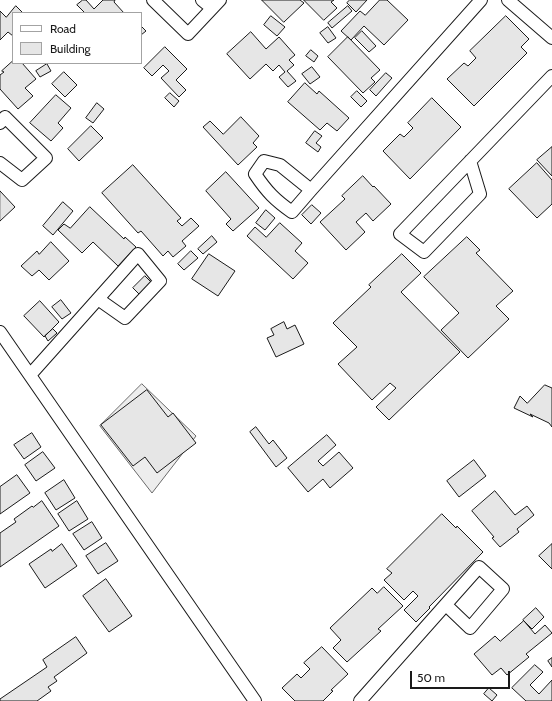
<!DOCTYPE html>
<html>
<head>
<meta charset="utf-8">
<style>
  body { margin:0 }
  #map { position:relative; width:552px; height:701px; overflow:hidden; background:#fff; font-family:Cabin,sans-serif }
  canvas { display:block }
  .legend { position:absolute; left:12px; top:12px; width:130px; height:52px; box-sizing:border-box; background:#fff; border:1px solid #a3a3a3; margin:0; padding:5px 7px; list-style:none; font-size:12px; color:#1a1a1a }
  .legend li { display:flex; align-items:center; gap:8px; height:20px }
  .legend b { width:20px; border:1px solid #a3a3a3 }
  .scale { position:absolute; left:410px; top:671px; width:100px; height:18px; box-sizing:border-box; border:2px solid #1a1a1a; border-top:0; padding-left:5px; font-size:12px; line-height:14px; white-space:nowrap; color:#1a1a1a; -webkit-text-stroke:3px #fff; paint-order:stroke }
</style>
</head>
<body>
<div id="map">
<canvas width="552" height="701"></canvas>
<ul class="legend">
<li><b style="height:5px;background:#fff"></b>Road</li>
<li><b style="height:11px;background:#e6e6e6"></b>Building</li>
</ul>
<div class="scale">50 m</div>
</div>
<script>
const ctx = document.querySelector('canvas').getContext('2d');
ctx.lineJoin = 'round';
function fillPath(path, color) { ctx.fillStyle = color; ctx.fill(path, 'evenodd'); }
function stroke(path, color, width, dash) { ctx.strokeStyle = color; ctx.lineWidth = width; ctx.lineCap = dash ? 'butt' : 'round'; ctx.setLineDash(dash || []); ctx.stroke(path); }
const built = new Path2D(`
  M142 384 196 436 152 493 100 426Z`);
fillPath(built, '#ededed');
stroke(built, '#6a6a6a', 1);
const building = new Path2D(`
  M83 0H86L94 9 103 0H115L114 2 124 13H85L77 5Z
  M262 0H300L304 3 284 22Z
  M304 0H334L331 2 337 8 324 20Z
  M350 0H367L356 12 347 3Z
  M380 0H387L408 20 384 45 364 26 351 40 341 31 360 11 365 15Z
  M16 6 23 13H13V36L8 32 0 40V11L6 17Z
  M348 6 352 11 332 28 328 23Z
  M271 16 285 27 277 36 264 25Z
  M506 16 529 39 521 47 527 53 474 106 447 79 464 63 468 66 476 58 470 51Z
  M141 26 146 31 141 35Z
  M328 27 336 38 328 43 320 33Z
  M362 31 376 46 369 52 355 38Z
  M251 32 266 49 279 37 295 55 289 60 294 65 287 71 296 81 288 87 279 77 285 72 279 65 273 71 266 64 250 79 227 54Z
  M348 37 380 70 371 78 375 82 363 93 328 57Z
  M165 47 187 69 176 80 186 90 179 97 161 78 169 71 163 65 152 76 144 68Z
  M311 50 318 56 314 62 306 56Z
  M13 61V63H22L36 79 25 88 33 96 18 109 0 89V75L4 72 2 71Z
  M47 64 51 71 40 77 36 71Z
  M312 67 320 77 310 84 302 74Z
  M64 72 77 85 65 97 52 84Z
  M386 73 392 78 376 96 370 90Z
  M305 83 317 94 319 91 349 118 337 131 327 123 320 130 288 102Z
  M357 91 367 101 361 107 351 97Z
  M170 93 179 101 174 107 165 98Z
  M56 95 71 108 58 123 63 128 51 141 30 123Z
  M432 98 461 127 410 179 383 151 400 134 404 137 413 128 408 123Z
  M97 103 104 109 93 123 86 118Z
  M241 117 259 136 253 143 257 147 238 165 203 127 210 121 223 134Z
  M91 126 103 138 79 161 68 149Z
  M315 131 322 136 316 143 321 147 318 152 306 143Z
  M552 147V176L537 160Z
  M537 163 552 180V204L537 218 509 189Z
  M133 165 181 218 177 221 182 226 191 218 199 226 182 241 186 246 173 257 168 251 163 256 141 231 138 233 102 193Z
  M226 172 259 208 233 231 226 224 231 219 206 191Z
  M363 176 373 187 374 186 391 204 373 221 366 213 356 222 365 232 346 250 320 222 345 199 342 196Z
  M0 191 15 207 0 221Z
  M63 202 73 211 53 235 43 226Z
  M312 205 321 213 311 224 302 215Z
  M90 207 124 239 125 237 136 247 118 266 93 242 82 253 58 230 64 224 70 228Z
  M266 210 275 218 265 230 256 223Z
  M280 223 302 243 295 251 308 263 293 279 247 236 255 227 266 237Z
  M212 236 217 242 203 254 198 249Z
  M467 237 480 250 476 253 513 291 496 306 509 319 468 358 441 330 459 313 424 277Z
  M51 242 69 261 49 280 39 270 32 276 21 266 37 251 39 254Z
  M191 251 198 258 184 270 178 264Z
  M209 254 235 271 218 296 192 279Z
  M402 254 421 273 401 292 460 352 389 420 376 407 396 388 390 383 372 400 338 364 357 347 333 323 371 287 369 285Z
  M145 276 153 284 140 295 133 288Z
  M61 300 71 313 62 319 52 307Z
  M40 301 59 322 44 337 24 316Z
  M284 322 287 329 295 325 304 344 276 357 267 338 274 335 271 329Z
  M53 329 57 333 48 341 45 336Z
  M545 385 552 388V427L549 423 530 414 533 417 514 408 520 396 527 403Z
  M147 390 168 417 173 413 196 443 157 473 145 457 133 466 101 425Z
  M256 427 269 444 273 440 287 458 276 467 250 432Z
  M32 433 41 447 24 459 14 445Z
  M327 435 336 445 318 461 323 466 339 452 353 468 330 488 323 479 308 492 288 468Z
  M43 452 55 468 36 481 25 465Z
  M474 460 486 476 459 497 447 481Z
  M17 475 30 493 0 514V487Z
  M64 480 75 498 56 510 45 493Z
  M495 491 515 515 527 506 534 515 517 529 519 532 500 547 492 538 494 537 472 511Z
  M42 501 59 526 0 567V533L16 522 14 519 32 506 33 507Z
  M77 501 88 519 69 531 58 514Z
  M442 514 456 528 457 526 483 552 429 607 430 608 416 622 404 610 418 596 413 591 404 600 384 580 392 573 387 569Z
  M92 522 102 538 84 550 73 534Z
  M106 543 118 561 98 574 86 556Z
  M62 544 77 566 45 588 29 564 51 549 52 551Z
  M552 544V569L539 556Z
  M106 579 132 616 109 632 83 596Z
  M384 587 403 606 378 629 381 631 347 662 333 648 341 640 330 628 372 588 377 593Z
  M536 608 544 617 532 629 523 620Z
  M524 621 535 634 545 625 552 633 526 654 529 657 507 675 501 668 492 675 474 654 495 636 500 641Z
  M76 637 87 653 54 677 57 681 48 687 51 691 37 701H0V699L47 667 43 660Z
  M322 647 348 674 331 690 333 691 323 701H295L282 688 297 674 301 678 310 669 304 663Z
  M552 658V667L548 661Z
  M535 665 543 672 530 685 539 694 552 680V701H526L512 688Z
  M489 688 497 695 492 701 484 694Z`);
fillPath(building, '#e6e6e6');
stroke(building, '#1a1a1a', 1);
const street = new Path2D(`
  M153 0 188 34 220 0
  M202 0 212 8
  M508 0 552 38
  M0 123 5 117 46 158 22 180 0 163
  M470 161 480 194 424 252 400 234 552 76
  M311 190 280 165 264 161 255 174C267 192 275 200 292 212L311 190 481 0
  M0 332 255 701
  M30 375 138 254 160 281 125 318 98 299
  M360 701 479 567 503 589 470 628 446 605`);
stroke(street, '#1a1a1a', 14);
stroke(street, '#fff', 12);
</script>
</body>
</html>
